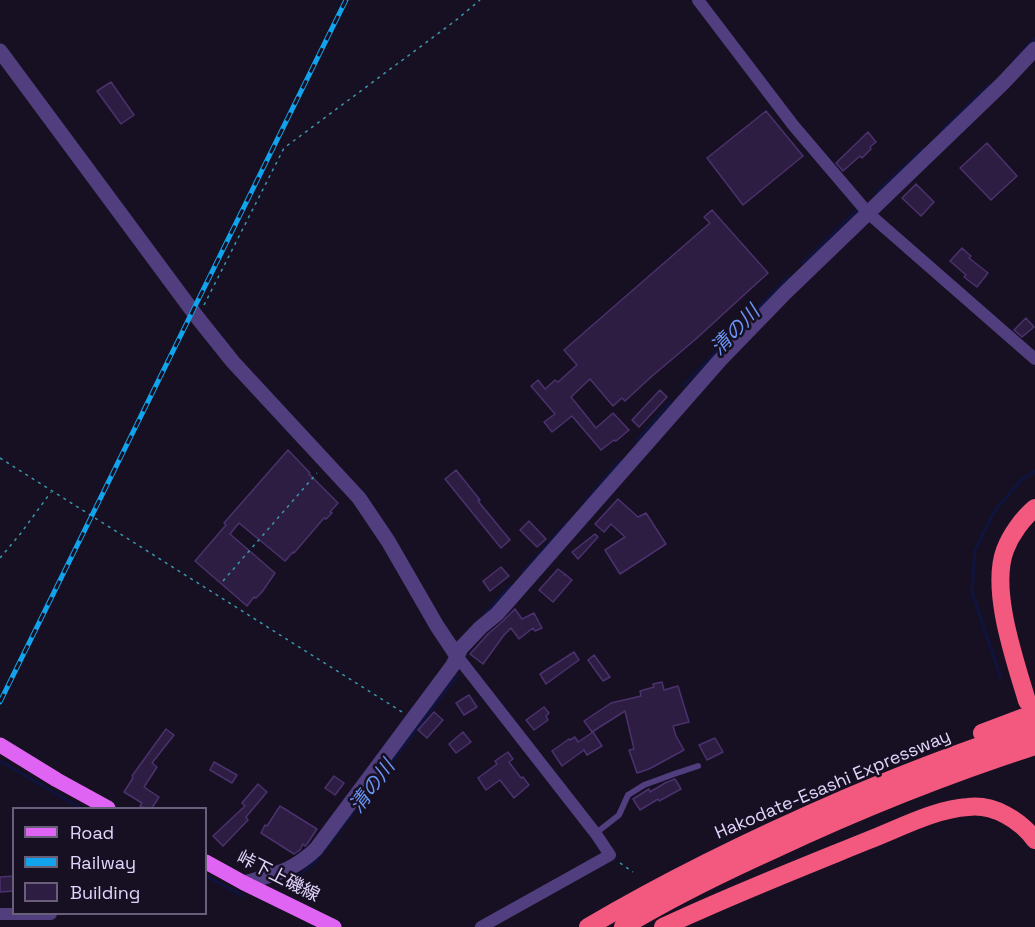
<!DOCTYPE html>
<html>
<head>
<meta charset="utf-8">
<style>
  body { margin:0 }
  #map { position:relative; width:1035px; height:927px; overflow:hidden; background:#171023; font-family:"Space Grotesk",sans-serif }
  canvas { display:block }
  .legend { position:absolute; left:12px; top:807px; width:195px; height:108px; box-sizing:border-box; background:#171023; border:2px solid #685f7a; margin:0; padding:8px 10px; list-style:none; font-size:18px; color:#e2d5fc }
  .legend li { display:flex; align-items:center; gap:12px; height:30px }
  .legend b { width:30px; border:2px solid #685f7a }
</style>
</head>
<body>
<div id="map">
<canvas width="1035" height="927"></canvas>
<ul class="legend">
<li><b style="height:8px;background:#df64f3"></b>Road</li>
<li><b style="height:8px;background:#11a3eb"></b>Railway</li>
<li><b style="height:16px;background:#2d1d42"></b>Building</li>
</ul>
</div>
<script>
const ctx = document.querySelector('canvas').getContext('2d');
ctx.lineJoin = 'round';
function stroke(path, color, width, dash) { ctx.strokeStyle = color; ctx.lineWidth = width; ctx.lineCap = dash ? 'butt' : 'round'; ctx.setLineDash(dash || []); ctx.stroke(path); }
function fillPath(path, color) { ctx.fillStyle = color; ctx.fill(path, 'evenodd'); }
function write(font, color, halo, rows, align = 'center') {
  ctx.font = font + ' "Space Grotesk","Noto Sans JP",sans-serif'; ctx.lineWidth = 5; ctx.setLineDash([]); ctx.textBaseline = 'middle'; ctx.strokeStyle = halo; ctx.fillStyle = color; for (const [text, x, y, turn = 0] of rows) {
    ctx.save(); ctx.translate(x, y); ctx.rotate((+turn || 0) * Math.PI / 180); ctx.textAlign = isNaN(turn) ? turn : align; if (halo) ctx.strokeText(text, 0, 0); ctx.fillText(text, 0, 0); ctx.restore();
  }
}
stroke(new Path2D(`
  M1013 62 1035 38
  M941 131 989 85
  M877 192 923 149
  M803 263 857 210
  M683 386 789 276
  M637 440 670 402
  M582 506 620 461
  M523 572 567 523
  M485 614 510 586
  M1001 678 972 592 975 550 994 512 1021 480 1035 471
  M0 761 81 808
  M206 876 241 895
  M277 886 297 878 316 861 457 676`), '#0e143e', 3);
const building = new Path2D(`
  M111 82 134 115 121 124 97 91Z
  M766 111 803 156 743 205 707 158Z
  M868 132 876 142 870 147 871 149 862 158 860 156 843 171 836 163Z
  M987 143 1017 176 991 200 960 168Z
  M916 184 934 202 921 216 902 198Z
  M712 210 768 273 697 338 651 377 625 401 622 398 613 406 590 379 571 397 596 428 613 413 629 430 616 441 614 440 601 450 572 416 552 432 544 422 555 414 531 386 538 380 545 389 555 380 558 382 577 365 564 350 710 223 704 217Z
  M962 248 971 256 969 258 988 273 977 287 964 277 966 275 950 261Z
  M1026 318 1034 327 1022 337 1014 330Z
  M660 390 667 397 639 427 632 420Z
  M288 450 310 473 309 474 338 503 330 512 332 513 326 519 324 518 294 553 293 552 285 561 239 523 230 534 275 573 262 592 256 598 254 597 247 606 195 561 226 525 224 523Z
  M456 470 480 500 478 501 510 540 501 548 445 479Z
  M618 499 638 517 646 513 666 544 620 574 605 550 625 537 611 524 604 532 595 524Z
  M529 521 546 539 537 547 520 530Z
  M595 534 598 537 578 559 572 552Z
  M501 567 509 576 490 591 483 581Z
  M558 569 565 574 564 575 565 574 572 580 553 602 539 590Z
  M515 609 522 619 534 613 542 628 535 631 533 628 519 639 511 628 504 635 483 664 470 654 488 634 503 621Z
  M574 652 579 660 546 684 540 674Z
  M594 655 610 677 603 681 588 660Z
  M662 682 664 690 678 686 689 722 673 726 676 736 684 750 649 769 637 773 629 750 634 749 625 711 592 732 584 721 611 703 641 696 640 691 654 687 653 684Z
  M469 695 477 707 464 715 456 703Z
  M544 707 549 713 546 716 548 720 534 730 526 720Z
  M434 712 443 720 427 738 418 730Z
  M166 729 174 735 152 763 157 767 144 787 159 797 152 808H144L140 806 142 803 124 792 133 778 132 776Z
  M463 732 471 742 456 753 449 744Z
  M593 732 602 746 587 755 584 750 562 766 552 751 569 739 570 740 575 737 578 742Z
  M715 738 723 752 707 760 699 745Z
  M508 752 513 759 509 762 521 778 523 777 529 785 514 798 500 780 486 790 478 778 497 764 495 761Z
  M214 762 237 775 232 783 210 770Z
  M334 776 344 783 335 795 325 788Z
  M675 779 681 789 659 801 658 799 640 810 633 799 649 789 650 792 665 783Z
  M258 784 267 792 246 817 248 820 223 846 213 836 245 806 242 803Z
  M280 806 317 829 307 844 305 846 303 844 300 850 294 854 261 833 265 825 267 826Z
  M14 876V891L0 892V877Z`);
fillPath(building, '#2d1d42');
stroke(building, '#4b316d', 1.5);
stroke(new Path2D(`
  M204 305 284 148 455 21 480 0
  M0 458 402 712
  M0 558 21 533 51 492
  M223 581 317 473
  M620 863 633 872`), '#3899ad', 1.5, [3, 4.5]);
stroke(new Path2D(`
  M596 833 619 815 628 795 644 785 674 774 698 766`), '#503e7e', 6);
stroke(new Path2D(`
  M698 0 793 125 868 213 1035 359
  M457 656 596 834 610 855 481 927
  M0 914H51`), '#503e7e', 12);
stroke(new Path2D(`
  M0 51 197 317 233 362 359 498 388 541 437 626 457 656
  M244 883C274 874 292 872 316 849L453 665 461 648 481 627 497 614 721 359 786 292 1003 83 1035 49`), '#503e7e', 15);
stroke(new Path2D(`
  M0 745 57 780 108 808
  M206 862 244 883 334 927`), '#df64f3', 15);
stroke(new Path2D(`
  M1027 701C1015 660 990 590 1005 550 1011 534 1023 518 1035 508
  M982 733 1035 713
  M588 927C671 878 758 836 846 798 908 772 971 747 1035 728
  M623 927C671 898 722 873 773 850 858 810 945 775 1035 746
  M663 927C731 895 800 868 869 840 900 828 935 809 968 807 994 804 1020 820 1035 840`), '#f3597f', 18);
const rail = new Path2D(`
  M0 702 346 0`);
stroke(rail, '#11a3eb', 5);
stroke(rail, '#171023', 3, [9]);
write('18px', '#e2d5fc', '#171023', [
  ["Hakodate-Esashi Expressway",833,785,-23],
  ["峠下上磯線",278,877,27]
]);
write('italic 20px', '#6b95f4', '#171023', [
  ["清の川",736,331,-46],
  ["清の川",373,787,-53]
]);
</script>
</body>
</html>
